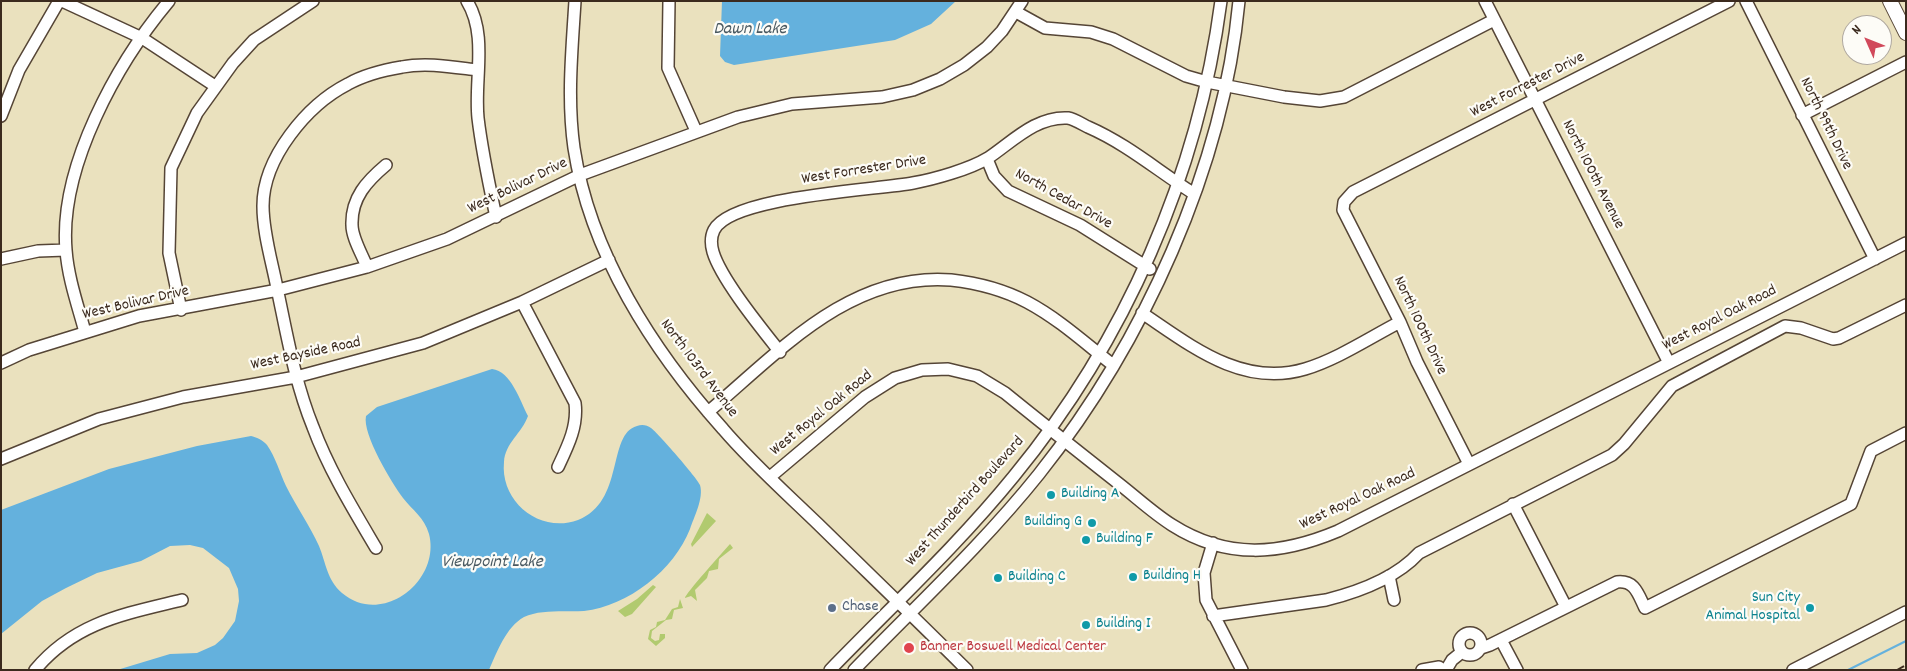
<!DOCTYPE html>
<html>
<head>
<meta charset="utf-8">
<style>
  body { margin:0 }
  #map { position:relative; width:1907px; height:671px; overflow:hidden; background:#eae1be; font-family:Dekko,sans-serif }
  canvas { display:block }
  .frame { position:absolute; inset:0; border:2px solid #3b2a1e; pointer-events:none }
  .north { position:absolute; left:1842px; top:15px; width:50px; height:50px; box-sizing:border-box; background:#fdfcf7; border:1px solid #afa8a0; border-radius:50%; rotate:314deg; font-size:14px; font-weight:700; line-height:20px; text-align:center; color:#3b2a1e }
  .north::after { content:''; display:block; margin:auto; width:18px; height:22px; background:#d1495b; clip-path:polygon(50% 0,100% 100%,50% 72%,0 100%) }
</style>
</head>
<body>
<div id="map">
<canvas width="1907" height="671"></canvas>
<div class="frame"></div>
<div class="north">N</div>
</div>
<script>
const ctx = document.querySelector('canvas').getContext('2d');
ctx.lineJoin = 'round';
function fillPath(path, color) { ctx.fillStyle = color; ctx.fill(path, 'evenodd'); }
function stroke(path, color, width, dash) { ctx.strokeStyle = color; ctx.lineWidth = width; ctx.lineCap = dash ? 'butt' : 'round'; ctx.setLineDash(dash || []); ctx.stroke(path); }
function write(font, color, halo, rows, align = 'center') {
  ctx.font = font + ' Dekko,sans-serif'; ctx.lineWidth = 4.5; ctx.setLineDash([]); ctx.textBaseline = 'middle'; ctx.strokeStyle = halo; ctx.fillStyle = color; for (const [text, x, y, turn = 0] of rows) {
    ctx.save(); ctx.translate(x, y); ctx.rotate((+turn || 0) * Math.PI / 180); ctx.textAlign = isNaN(turn) ? turn : align; if (halo) ctx.strokeText(text, 0, 0); ctx.fillText(text, 0, 0); ctx.restore();
  }
}
fillPath(new Path2D(`
  M707 513 716 521 692 547 691 544Z
  M730 544 733 548 719 559 718 569 709 571 707 578 695 590 697 601 691 596 685 598C685 594 722 553 730 544Z
  M653 585 656 587 632 614 625 617 618 611 637 599Z
  M680 599 683 608 674 610 672 619 666 620 652 631 651 638 655 641 659 640 660 634H665V638L656 646 648 639 650 630 656 627 657 622 665 620 672 609 678 607Z`), '#b1ca6f');
fillPath(new Path2D(`
  M722 1H956L931 24 895 40 734 65 725 62 720 56Z
  M492 369C511 371 520 401 528 416 522 433 505 443 504 462 500 502 540 534 578 520 625 502 607 434 637 426 642 424 647 425 651 428 657 432 698 479 700 485 704 498 694 517 690 529 674 570 628 606 584 611 565 612 541 609 524 617 506 627 497 652 489 670H117L170 654 197 653 215 645 223 638 235 621 239 601 238 589 229 568 203 548 190 545 170 546 141 561 97 573 66 588 42 601 1 634V510L109 469 197 446 251 436C256 437 263 440 267 445 275 456 280 473 286 486 296 506 310 526 319 546 326 563 327 580 342 593 382 627 441 581 429 534 424 517 413 511 403 498 392 483 362 434 366 416L377 407Z`), '#64b1dd');
stroke(new Path2D(`
  M1848 670 1906 641`), '#64b1dd', 2);
const minor = new Path2D(`
  M62 1 142 38 215 86
  M467 1C488 35 474 80 478 118 482 152 489 184 496 217
  M575 1C572 50 567 99 574 148 590 253 653 351 723 429 752 463 786 493 818 524 868 573 918 621 967 670
  M669 1 668 68 696 131
  M1485 1 1669 363
  M1746 1 1875 259
  M1016 12 1045 28 1091 32 1113 39 1186 76 1207 82 1284 97 1320 101 1344 97 1494 20
  M1802 115 1906 62
  M1 116 19 70 59 1
  M987 159 994 176 1008 191 1080 225 1150 269
  M1 259 38 251 66 250
  M367 267C362 254 352 238 352 225 351 198 367 181 386 165
  M522 302 575 403C578 426 568 446 558 467
  M181 310 169 253 171 168 197 113 233 63 254 40 313 1
  M1142 313C1190 345 1242 388 1305 369 1338 359 1369 338 1400 322
  M85 332C78 306 68 278 66 250 59 167 117 63 169 1
  M780 352C761 328 721 279 713 252 711 245 711 236 714 230 731 196 876 190 913 183 935 179 970 169 988 158 1012 142 1036 116 1068 118 1074 119 1082 124 1088 127 1127 144 1158 171 1193 193
  M1 363 29 350 139 316 278 290 367 267 447 239 580 175 738 117 792 104 882 97 913 90 940 79 964 65 987 47 1002 31 1022 1
  M708 412C779 352 850 272 951 280 978 283 1004 290 1027 302 1059 319 1086 344 1113 365
  M1 459 99 419 183 397 296 377 423 343 522 302 609 260
  M1469 464 1417 362 1400 322 1343 210 1344 202 1353 192 1729 1
  M770 477 865 397 895 378 922 370 948 369 977 376 1005 393C1042 423 1080 453 1118 483 1136 497 1153 513 1172 525 1227 560 1281 555 1338 531L1906 243
  M1513 504 1566 607
  M1213 543 1204 573 1206 600 1242 670
  M376 548C353 509 329 470 313 427 295 383 287 335 277 288 272 262 263 233 263 206 263 158 307 105 348 84 364 75 384 70 402 67 426 62 453 67 477 70
  M1389 576 1394 600
  M1213 616 1326 600C1358 592 1396 578 1419 553L1612 455 1624 444 1672 386 1785 326 1801 328 1833 339 1839 338 1906 305
  M1459 644a11 11 0 1 1 22 0a11 11 0 1 1-22 0Z
  M1501 640 1517 670
  M1481 648 1490 645 1617 582C1635 580 1638 594 1645 608L1851 504 1871 451 1906 433
  M35 670C75 622 125 614 182 600
  M830 670C892 606 958 545 1014 476 1125 341 1198 175 1221 1
  M854 670C917 605 983 544 1039 474 1143 343 1223 169 1239 1
  M1422 670 1439 667 1442 670
  M1446 670 1452 660 1462 652
  M1793 670 1906 612`);
const major = new Path2D(`
  M1890 1 1906 33`);
stroke(minor, '#554536', 14);
stroke(major, '#554536', 16);
stroke(minor, '#fff', 11);
stroke(major, '#fff', 14);
stroke(new Path2D(`
  M1897 670 1906 665`), '#3b2a1e', 2, [8, 4]);
for (const [x, y, r, color] of [
  [1051,495,5,"#0f9aa8"],
  [1092,523,5,"#0f9aa8"],
  [1086,540,5,"#0f9aa8"],
  [1133,577,5,"#0f9aa8"],
  [998,578,5,"#0f9aa8"],
  [832,608,5,"#5c6f8a"],
  [1810,608,5,"#0f9aa8"],
  [1086,625,5,"#0f9aa8"],
  [909,648,6,"#e0444e"]
]) { const dot = new Path2D(); dot.arc(x, y, r, 0, 2 * Math.PI); ctx.fillStyle = color; ctx.fill(dot); stroke(dot, '#fdfcf7', 2); }
write('16px', '#3b2a1e', '#fdfcf7', [
  ["West Forrester Drive",1528,86,-27],
  ["North 99th Drive",1825,124,64],
  ["West Forrester Drive",864,171,-9],
  ["North 100th Avenue",1592,175,63],
  ["West Bolivar Drive",518,187,-26],
  ["North Cedar Drive",1063,200,29],
  ["West Bolivar Drive",136,304,-13],
  ["West Royal Oak Road",1720,319,-27],
  ["North 100th Drive",1419,326,65],
  ["West Bayside Road",306,355,-12],
  ["North 103rd Avenue",698,369,53],
  ["West Royal Oak Road",822,414,-39],
  ["West Royal Oak Road",1358,500,-25],
  ["West Thunderbird Boulevard",966,502,-48]
]);
write('16px', '#0d838f', '#fdfcf7', [
  ["Building A",1061,495],
  ["Building G",1082,523,"right"],
  ["Building F",1096,540],
  ["Building H",1143,577],
  ["Building C",1008,578],
  ["Sun City",1800,599,"right"],
  ["Animal Hospital",1800,617,"right"],
  ["Building I",1096,625]
], 'left');
write('16px', '#4e5e75', '#fdfcf7', [
  ["Chase",842,608]
], 'left');
write('16px', '#be3a42', '#fdfcf7', [
  ["Banner Boswell Medical Center",920,648]
], 'left');
write('italic 18px', '#495961', '#fdfcf7', [
  ["Dawn Lake",750,31],
  ["Viewpoint Lake",492,564]
]);
</script>
</body>
</html>
